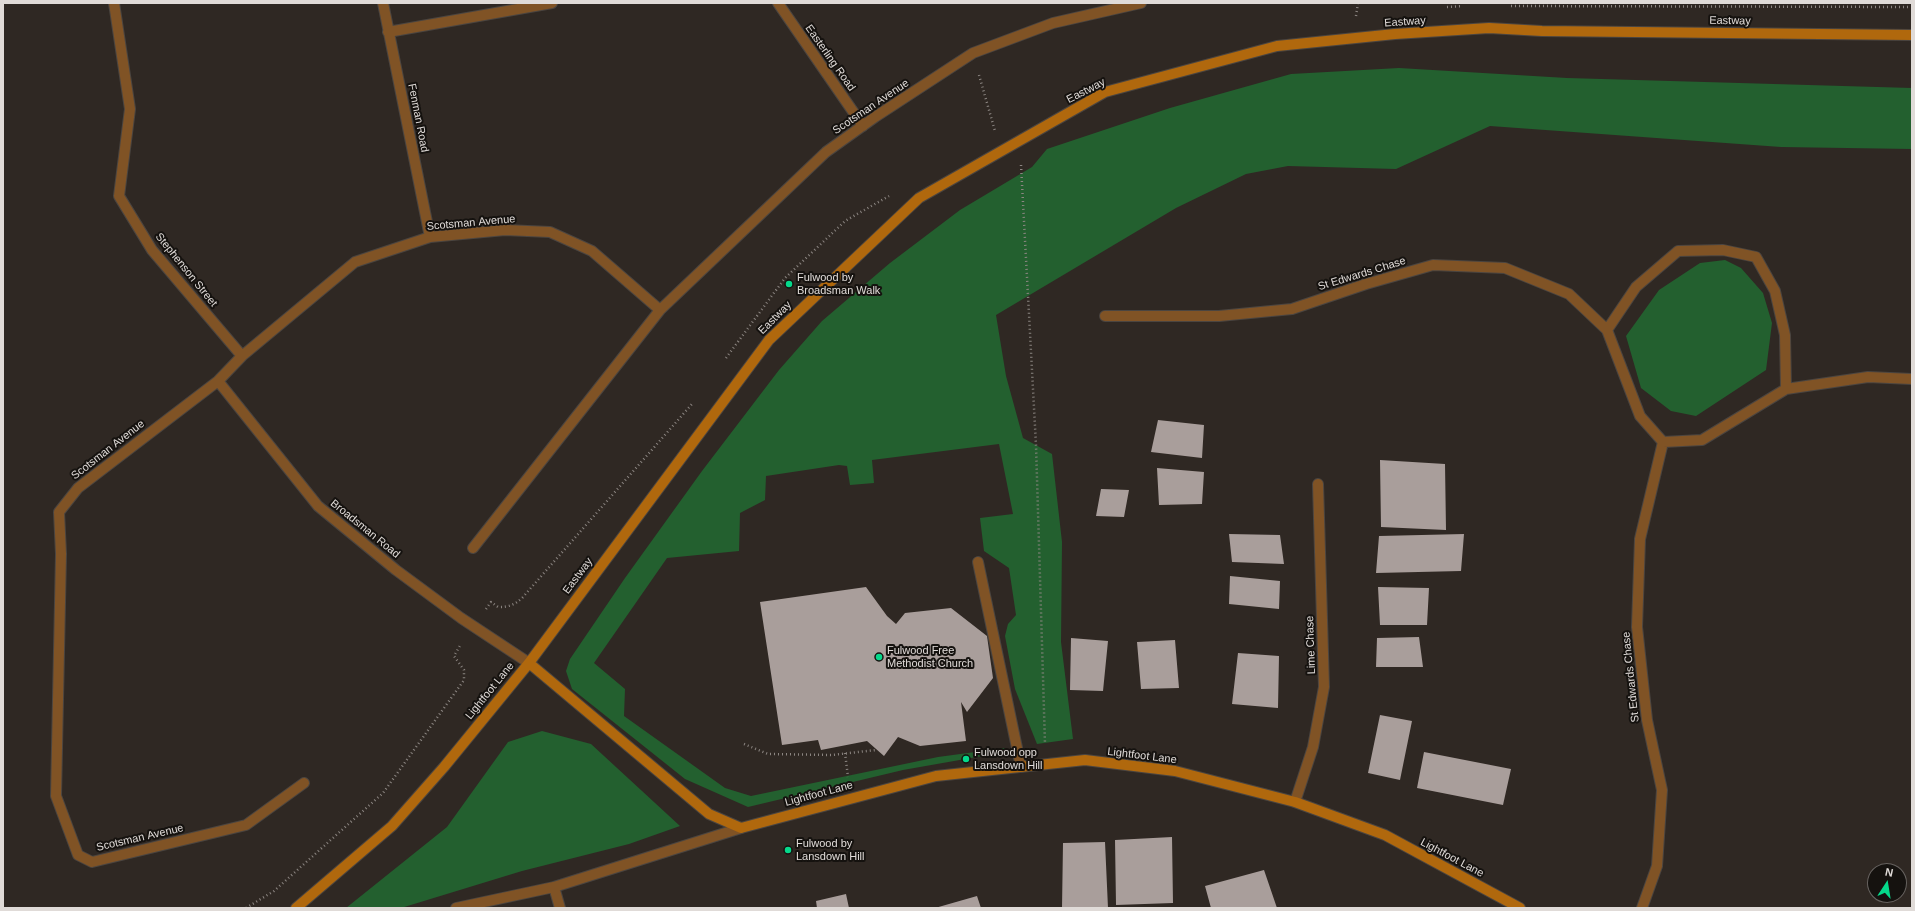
<!DOCTYPE html>
<html>
<head>
<meta charset="utf-8">
<style>
  body { margin:0 }
  #map { position:relative; width:1915px; height:911px; overflow:hidden; background:#2f2823; font-family:Helvetica,sans-serif }
  canvas { display:block }
  .frame { position:absolute; inset:0; border:4px solid #e0dbd8; pointer-events:none }
  .north { position:absolute; left:1867px; top:863px; width:40px; height:40px; box-sizing:border-box; background:#15120f; border:1px solid #66625f; border-radius:50%; rotate:12deg; font-size:11px; font-weight:700; line-height:16px; text-align:center; color:#e0dbd8 }
  .north::after { content:''; display:block; margin:auto; width:14px; height:18px; background:#05d98b; clip-path:polygon(50% 0,100% 100%,50% 72%,0 100%) }
</style>
</head>
<body>
<div id="map">
<canvas width="1915" height="911"></canvas>
<div class="frame"></div>
<div class="north">N</div>
</div>
<script>
const ctx = document.querySelector('canvas').getContext('2d');
ctx.lineJoin = 'round';
function fillPath(path, color) { ctx.fillStyle = color; ctx.fill(path, 'evenodd'); }
function stroke(path, color, width, dash) { ctx.strokeStyle = color; ctx.lineWidth = width; ctx.lineCap = dash ? 'butt' : 'round'; ctx.setLineDash(dash || []); ctx.stroke(path); }
function write(font, color, halo, rows, align = 'center') {
  ctx.font = font + ' Helvetica,sans-serif'; ctx.lineWidth = 4; ctx.setLineDash([]); ctx.textBaseline = 'middle'; ctx.strokeStyle = halo; ctx.fillStyle = color; for (const [text, x, y, turn = 0] of rows) {
    ctx.save(); ctx.translate(x, y); ctx.rotate((+turn || 0) * Math.PI / 180); ctx.textAlign = isNaN(turn) ? turn : align; if (halo) ctx.strokeText(text, 0, 0); ctx.fillText(text, 0, 0); ctx.restore();
  }
}
fillPath(new Path2D(`
  M1399 68 1567 78 1912 88V149L1781 147 1490 126 1396 169 1288 166 1246 174 1176 208 996 315 1006 376 1023 438 1052 454 1062 542 1061 642 1073 739 1037 744 1015 689 1005 636 1008 624 1016 615 1009 568 984 551 980 518 1013 514 999 444 872 460 874 483 850 485 847 466 839 465 766 476 765 500 740 513 739 551 667 558 594 663 625 689 624 716 725 788 751 796 938 757 1005 748V752L903 770 748 807 685 779 572 689 566 671 570 659 625 578 702 471 779 370 822 321 890 263 960 210 1032 167 1047 149 1170 108 1291 74Z
  M1725 260 1741 268 1763 293 1772 323 1766 370 1696 416 1671 411 1641 388 1626 336 1659 290 1700 263Z
  M542 731 591 744 680 826 629 844 522 871 401 908H346L447 827 508 742Z`), '#23602f');
fillPath(new Path2D(`
  M1158 420 1204 425 1202 458 1151 452Z
  M1380 460 1445 464 1446 530 1381 527Z
  M1157 468 1204 472 1202 504 1159 505Z
  M1101 489 1129 490 1124 517 1096 516Z
  M1229 534 1280 535 1284 564 1232 562Z
  M1464 534 1461 571 1376 573 1379 536Z
  M1230 576 1280 581 1279 609 1229 604Z
  M866 587 887 616 896 624 905 613 951 608 987 636 993 678 967 712 961 702 966 741 920 746 898 737 884 756 867 741 821 750 818 740 782 745 760 602Z
  M1378 587 1429 588 1427 625H1380Z
  M1419 637 1423 667H1376L1377 638Z
  M1071 638 1108 641 1103 691 1070 690Z
  M1175 640 1179 688 1141 689 1137 642Z
  M1238 653 1279 656 1278 708 1232 704Z
  M1380 715 1412 721 1400 780 1368 773Z
  M1424 752 1511 769 1503 805 1417 788Z
  M1172 837 1173 903 1116 905 1115 840Z
  M1105 842 1108 908H1062L1063 843Z
  M1264 870 1277 908H1211L1205 886Z
  M846 894 849 908H817L816 901Z
  M977 896 981 908H935Z`), '#a99e9b');
const lane = new Path2D(`
  M978 562 1021 767`);
const street = new Path2D(`
  M114 3 130 109 119 196 152 250 242 356
  M383 3 430 237
  M778 3 863 126
  M388 32 552 3
  M660 310 826 152 875 117 973 53 1053 23 1141 3
  M1105 316H1219L1292 309 1366 284 1433 265 1505 268 1569 294 1607 330 1640 416 1663 442 1702 440 1786 389 1868 377 1912 379
  M1607 330 1636 287 1678 251 1723 250 1756 257 1775 291 1785 335 1786 389
  M218 381 318 506 396 570 461 618 529 663
  M304 783 246 825 92 862 78 855 56 796 61 554 59 512 78 488 218 381 242 356 355 262 430 237 505 230 550 232 592 251 660 310 473 548
  M1295 802 1313 747 1324 687 1318 484
  M554 887 560 908
  M456 908 554 887 741 828
  M1642 908 1657 866 1662 790 1647 720 1637 627 1640 539 1663 442`);
const secondary = new Path2D(`
  M529 663 709 814 741 828 936 776 1085 760 1175 771 1295 802 1385 835 1520 908
  M296 908 392 826 444 767 529 663 769 340 919 198 1105 92 1277 46 1395 34 1489 28 1542 31 1912 35`);
stroke(lane, '#4b4540', 12);
stroke(street, '#4b4540', 12);
stroke(secondary, '#4b4540', 12);
stroke(new Path2D(`
  M1511 6 1912 7
  M1447 7 1462 6
  M1356 16 1358 3
  M979 75 995 131
  M1021 165 1036 445 1045 744
  M726 358 785 278 845 221 889 196
  M486 609 491 602 498 607C509 607 515 605 523 597L692 404
  M744 744 768 754 832 755 876 750
  M845 753 848 777
  M246 908 274 891 383 793 464 680V670L454 656 461 644`), '#8c8682', 2.5, [1, 3]);
stroke(lane, '#805325', 10);
stroke(street, '#805325', 10);
stroke(secondary, '#b0680d', 10);
for (const [x, y, r, color] of [
  [789,284,4,"#05d98b"],
  [879,657,4,"#05d98b"],
  [966,759,4,"#05d98b"],
  [788,850,4,"#05d98b"]
]) { const dot = new Path2D(); dot.arc(x, y, r, 0, 2 * Math.PI); ctx.fillStyle = color; ctx.fill(dot); stroke(dot, '#15120f', 1.5); }
write('11px', '#e0dbd8', '#15120f', [
  ["Eastway",1730,21,1],
  ["Eastway",1405,22,-4],
  ["Easterling Road",830,58,55],
  ["Eastway",1086,91,-27],
  ["Scotsman Avenue",871,107,-34],
  ["Fenman Road",418,118,79],
  ["Scotsman Avenue",471,223,-5],
  ["Stephenson Street",186,270,51],
  ["St Edwards Chase",1362,274,-17],
  ["Eastway",775,318,-45],
  ["Scotsman Avenue",108,450,-38],
  ["Broadsman Road",365,529,39],
  ["Eastway",578,576,-53],
  ["Lime Chase",1311,645,-92],
  ["St Edwards Chase",1631,677,-96],
  ["Lightfoot Lane",490,691,-51],
  ["Lightfoot Lane",1142,756,7],
  ["Lightfoot Lane",819,794,-15],
  ["Scotsman Avenue",140,838,-13],
  ["Lightfoot Lane",1452,858,28]
]);
write('11px', '#e0dbd8', '#15120f', [
  ["Fulwood by",797,278],
  ["Broadsman Walk",797,291],
  ["Fulwood Free",887,651],
  ["Methodist Church",887,664],
  ["Fulwood opp",974,753],
  ["Lansdown Hill",974,766],
  ["Fulwood by",796,844],
  ["Lansdown Hill",796,857]
], 'left');
</script>
</body>
</html>
